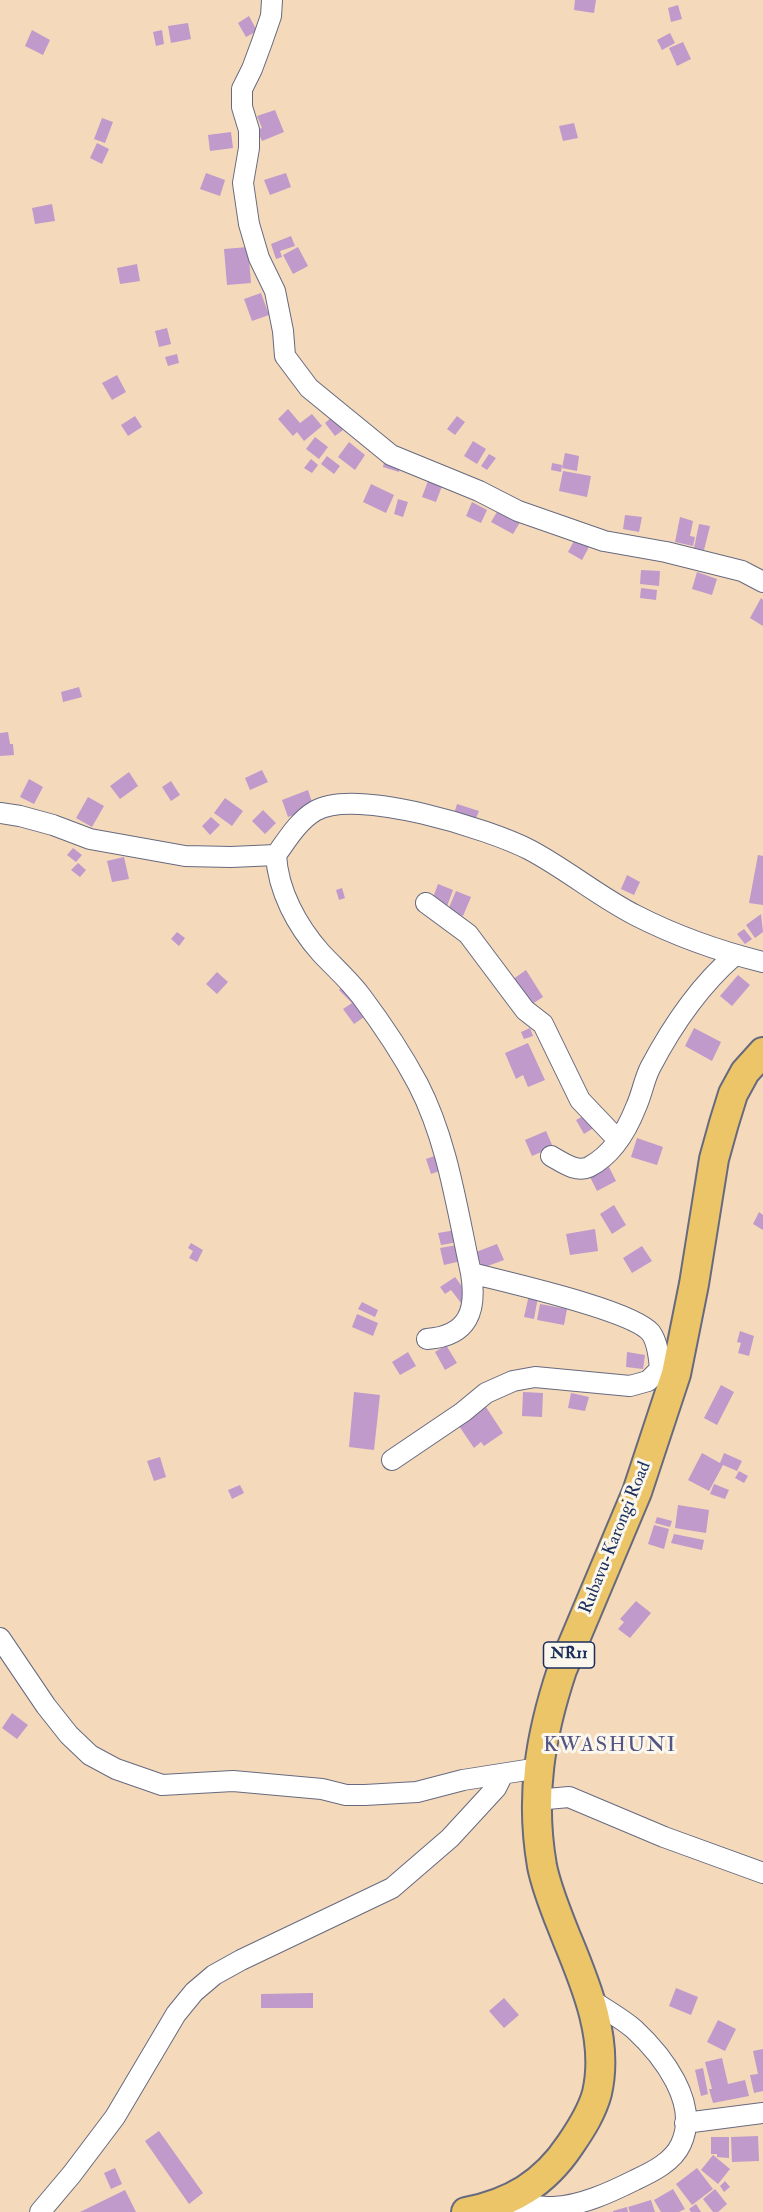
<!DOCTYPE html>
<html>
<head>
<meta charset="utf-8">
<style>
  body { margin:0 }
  canvas { display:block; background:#f4d9bb }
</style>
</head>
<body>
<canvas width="763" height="2212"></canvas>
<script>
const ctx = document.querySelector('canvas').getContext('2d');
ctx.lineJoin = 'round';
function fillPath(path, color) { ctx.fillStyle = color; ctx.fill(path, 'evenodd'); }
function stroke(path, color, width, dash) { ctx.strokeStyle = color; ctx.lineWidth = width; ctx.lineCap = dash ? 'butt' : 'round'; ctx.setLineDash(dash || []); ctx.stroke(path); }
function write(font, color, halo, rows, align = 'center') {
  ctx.font = font + ' "IM FELL Double Pica",serif'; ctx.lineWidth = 6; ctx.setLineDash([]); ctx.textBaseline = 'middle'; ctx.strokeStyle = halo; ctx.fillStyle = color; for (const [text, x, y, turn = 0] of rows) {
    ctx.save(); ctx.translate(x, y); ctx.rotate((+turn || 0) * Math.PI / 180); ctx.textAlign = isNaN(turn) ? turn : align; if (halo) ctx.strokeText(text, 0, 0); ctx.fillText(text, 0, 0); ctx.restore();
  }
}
fillPath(new Path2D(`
  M575 0H596L594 13 574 10Z
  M678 5 682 19 671 22 668 8Z
  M249 16 257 31 246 37 238 23Z
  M188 23 191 39 171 43 168 26Z
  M32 30 50 40 43 55 25 46Z
  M162 30 164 44 156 46 153 32Z
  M670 33 675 43 662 50 657 40Z
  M683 42 691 59 677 66 669 48Z
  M275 110 284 132 262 141 257 130 262 128 257 116Z
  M102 118 113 122 105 143 94 139Z
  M574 123 578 138 563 141 559 126Z
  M231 132 233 148 210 151 208 135Z
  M97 143 109 149 102 164 90 158Z
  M206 173 225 180 220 196 200 189Z
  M286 173 291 187 270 195 264 180Z
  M52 204 55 221 35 224 32 208Z
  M291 236 295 246 280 251 282 257 276 259 271 244Z
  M248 247 251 283 227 285 224 249Z
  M298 247 308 266 293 274 283 255Z
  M137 264 140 281 120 284 117 268Z
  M261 293 269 315 252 321 244 299Z
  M167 328 171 344 159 347 155 331Z
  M177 354 179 363 168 366 165 357Z
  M117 375 126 392 112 400 102 383Z
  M288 409 300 423 312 414 322 426 304 441 297 432 293 436 278 419Z
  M135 416 142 427 128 436 121 425Z
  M457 416 465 422 455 435 447 429Z
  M332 417 343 430 335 436 325 423Z
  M315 437 328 447 319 459 306 449Z
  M473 441 486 449 477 464 464 456Z
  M349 442 365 455 355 470 338 457Z
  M565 453 579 456 577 471 562 468Z
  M489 454 496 458 487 470 481 466Z
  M327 456 340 466 334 474 321 464Z
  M385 458 401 462 399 472 383 467Z
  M311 459 318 465 312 473 304 468Z
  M552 463 562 465 561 472 551 470Z
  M563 471 591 476 587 497 559 491Z
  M428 481 442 486 436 502 422 497Z
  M371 484 394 495 386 513 363 502Z
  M398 499 408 502 403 517 394 514Z
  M472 502 487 510 481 523 466 516Z
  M500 507 522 519 513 534 491 522Z
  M625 515 642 517 639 532 623 529Z
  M680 517 693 521 690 536 695 537 693 546 675 542Z
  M699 524 710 526 704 550 694 548Z
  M575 539 589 547 582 560 568 552Z
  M641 570 660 571 659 586 640 584Z
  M697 572 717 579 712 595 692 589Z
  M641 588 657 590 656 600 640 598Z
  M761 598 763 600V626L750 618Z
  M79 687 82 697 63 702 61 692Z
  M8 732 10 744H13L14 755 0 756V733Z
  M262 770 268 782 250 790 245 778Z
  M129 772 138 786 120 799 110 786Z
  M29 779 43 787 34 804 20 797Z
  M171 781 180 795 171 801 162 787Z
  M308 790 314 808 288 817 282 800Z
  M88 797 104 806 92 827 76 818Z
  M225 798 243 811 232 826 214 813Z
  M457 804 479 811 474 823 454 814Z
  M263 810 276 823 265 834 252 821Z
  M211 817 220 825 210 835 202 826Z
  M73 848 82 855 76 862 67 855Z
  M758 855 763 856V905L749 903Z
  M124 857 129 879 112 882 107 861Z
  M78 863 86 870 80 877 71 870Z
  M627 875 640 882 634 895 621 889Z
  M438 884 453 890 446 909 431 903Z
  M342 888 345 898 339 900 336 890Z
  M456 891 471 897 463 916 448 910Z
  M761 914 763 932 755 938 746 925Z
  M744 929 752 939 745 944 737 934Z
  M177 932 185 938 179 946 171 939Z
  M526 970 543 997 526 1008 509 982Z
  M217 972 228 982 217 994 206 984Z
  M738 975 750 985 732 1006 720 996Z
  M345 984 367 1015 354 1024 343 1009 352 1003 339 990Z
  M530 1028 533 1036 524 1039 521 1032Z
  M694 1028 721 1042 712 1061 685 1046Z
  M528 1043 545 1080 528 1087 523 1075 516 1079 505 1053Z
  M587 1114 595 1127 584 1134 576 1120Z
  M546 1131 553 1147 532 1156 525 1140Z
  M637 1138 663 1147 657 1165 631 1157Z
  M440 1154 445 1169 431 1174 426 1159Z
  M609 1167 616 1181 597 1191 590 1177Z
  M614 1205 626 1225 612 1234 600 1214Z
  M759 1212 763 1215V1230L753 1224Z
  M595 1229 598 1251 570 1255 566 1234Z
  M456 1230 458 1242 441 1245 438 1233Z
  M191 1243 203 1250 197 1262 189 1258 193 1251 188 1248Z
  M497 1244 504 1260 482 1268 476 1252Z
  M457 1245 461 1261 444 1265 440 1248Z
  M642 1246 652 1261 632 1273 623 1258Z
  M455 1277 470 1297 461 1303 451 1290 445 1294 440 1287Z
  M529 1295 538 1297 534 1319 524 1317Z
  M362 1302 378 1310 375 1317 358 1309Z
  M540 1304 567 1309 564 1325 537 1320Z
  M357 1314 378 1323 373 1336 352 1327Z
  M740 1331 754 1336 749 1356 738 1353 741 1343 737 1342Z
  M446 1345 457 1363 445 1370 435 1352Z
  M408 1352 416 1366 400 1375 392 1362Z
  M627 1352 645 1355 643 1369 626 1367Z
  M721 1385 734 1392 717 1425 704 1418Z
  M354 1392 380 1395 374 1450 349 1447Z
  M523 1392 543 1393 542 1417 522 1416Z
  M571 1393 589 1397 585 1411 568 1408Z
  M484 1404 503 1433 484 1446 481 1442 474 1448 459 1426Z
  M702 1453 720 1463 724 1453 742 1461 737 1471 723 1465 709 1491 688 1480Z
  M160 1457 166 1477 154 1481 147 1461Z
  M739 1471 748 1476 744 1483 735 1478Z
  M714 1484 729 1490 725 1499 710 1494Z
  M240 1485 244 1493 232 1499 228 1490Z
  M678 1505 709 1510 706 1533 675 1528Z
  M657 1517 672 1521 670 1527 655 1523Z
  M654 1525 669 1529 664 1549 648 1544Z
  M674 1534 704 1540 702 1550 671 1543Z
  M636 1601 651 1613 630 1638 618 1629 624 1622 620 1619Z
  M12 1713 28 1725 17 1739 2 1728Z
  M676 1988 698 1997 691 2015 669 2006Z
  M313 1993V2008H261V1994Z
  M504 1998 519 2015 504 2028 489 2011Z
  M718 2020 736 2029 725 2051 707 2042Z
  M763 2049V2091L754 2093 750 2075 758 2074 753 2051Z
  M722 2058 728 2084 745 2080 749 2096 713 2103 709 2089H712L705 2062Z
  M703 2068 708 2094 701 2096 695 2070Z
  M159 2131 203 2193 189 2204 145 2141Z
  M758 2136 759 2161 732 2162 731 2137Z
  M711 2137H729V2158L717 2157V2154H711Z
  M713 2155 730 2169 718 2184 701 2170Z
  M115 2168 122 2184 111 2189 104 2173Z
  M697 2168 713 2189 692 2205 676 2184Z
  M725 2181 730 2187 724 2192 720 2186Z
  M673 2189 685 2209 679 2212H661L654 2200Z
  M715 2189 727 2204 718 2212H713L703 2199Z
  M125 2190 136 2212H80Z
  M651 2200 655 2212H630L628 2207Z
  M696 2204 701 2212H691L689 2209Z
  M627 2207 628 2212H613V2211Z`), '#bf9acb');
const minor = new Path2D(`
  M272 0 271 16 262 42 252 69 242 89V107L249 130V148L243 183 249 224 259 258 275 291 283 331 285 356 309 388 391 455 479 491 518 511 604 541 666 552 742 571 763 582
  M0 813 20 816 53 825 90 839 185 856 231 857 276 855C287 840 298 821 315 811 355 787 490 829 530 850 566 869 598 896 635 915 676 936 718 951 763 962
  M276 855C278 891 297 926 321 953 334 967 349 980 361 996 382 1024 402 1054 418 1084 448 1142 457 1210 471 1273 477 1310 469 1336 427 1339
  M426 903 468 934 525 1010 543 1024 580 1100 618 1140
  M551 1156C562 1162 576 1173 589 1167 612 1155 627 1130 636 1107 642 1094 644 1080 650 1068 672 1026 699 986 735 955
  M471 1273C505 1282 633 1310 651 1333 658 1343 659 1358 660 1369L671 1373
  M392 1460 463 1412 486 1393 513 1381 535 1377 630 1386 648 1381 660 1369
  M0 1638 46 1706 69 1735 90 1755 116 1769 162 1785 233 1781 322 1789 346 1795H365L417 1792 463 1780 539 1768
  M536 1800 569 1797 664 1837 763 1873
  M685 2123 763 2113
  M503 2203C520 2204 536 2207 553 2207 581 2206 611 2192 635 2180 652 2172 673 2162 681 2144 700 2103 662 2055 634 2029 620 2017 604 2009 589 1998
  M40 2212 72 2174 115 2117 176 2014 194 1992 214 1975 241 1960 392 1888 450 1838 496 1788 503 1774`);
const highway = new Path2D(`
  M466 2212C511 2203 544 2184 570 2145 581 2129 592 2112 597 2093 609 2041 587 1987 567 1939 558 1916 547 1891 542 1866 530 1797 540 1736 562 1670L637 1492 676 1374 694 1284 714 1159 724 1123 733 1094 745 1072 763 1052`);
stroke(minor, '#676a7f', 22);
stroke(highway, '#676a7f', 32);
stroke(minor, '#fff', 20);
stroke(highway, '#ecc569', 28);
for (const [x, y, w] of [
  [569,1655,51]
]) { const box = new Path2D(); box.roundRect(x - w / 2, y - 13, w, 26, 4.5); ctx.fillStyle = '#fbf7ec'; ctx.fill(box); stroke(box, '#1b2f5e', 1.5); }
write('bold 16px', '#1b2f5e', null, [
  ["NR11",569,1655]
]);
write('18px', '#1b2f5e', '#fbf7ec', [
  ["Rubavu-Karongi Road",616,1538,-68]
]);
ctx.letterSpacing = '1.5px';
write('21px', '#545484', '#fbf7ec', [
  ["KWASHUNI",610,1746]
]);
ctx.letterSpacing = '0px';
</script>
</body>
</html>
